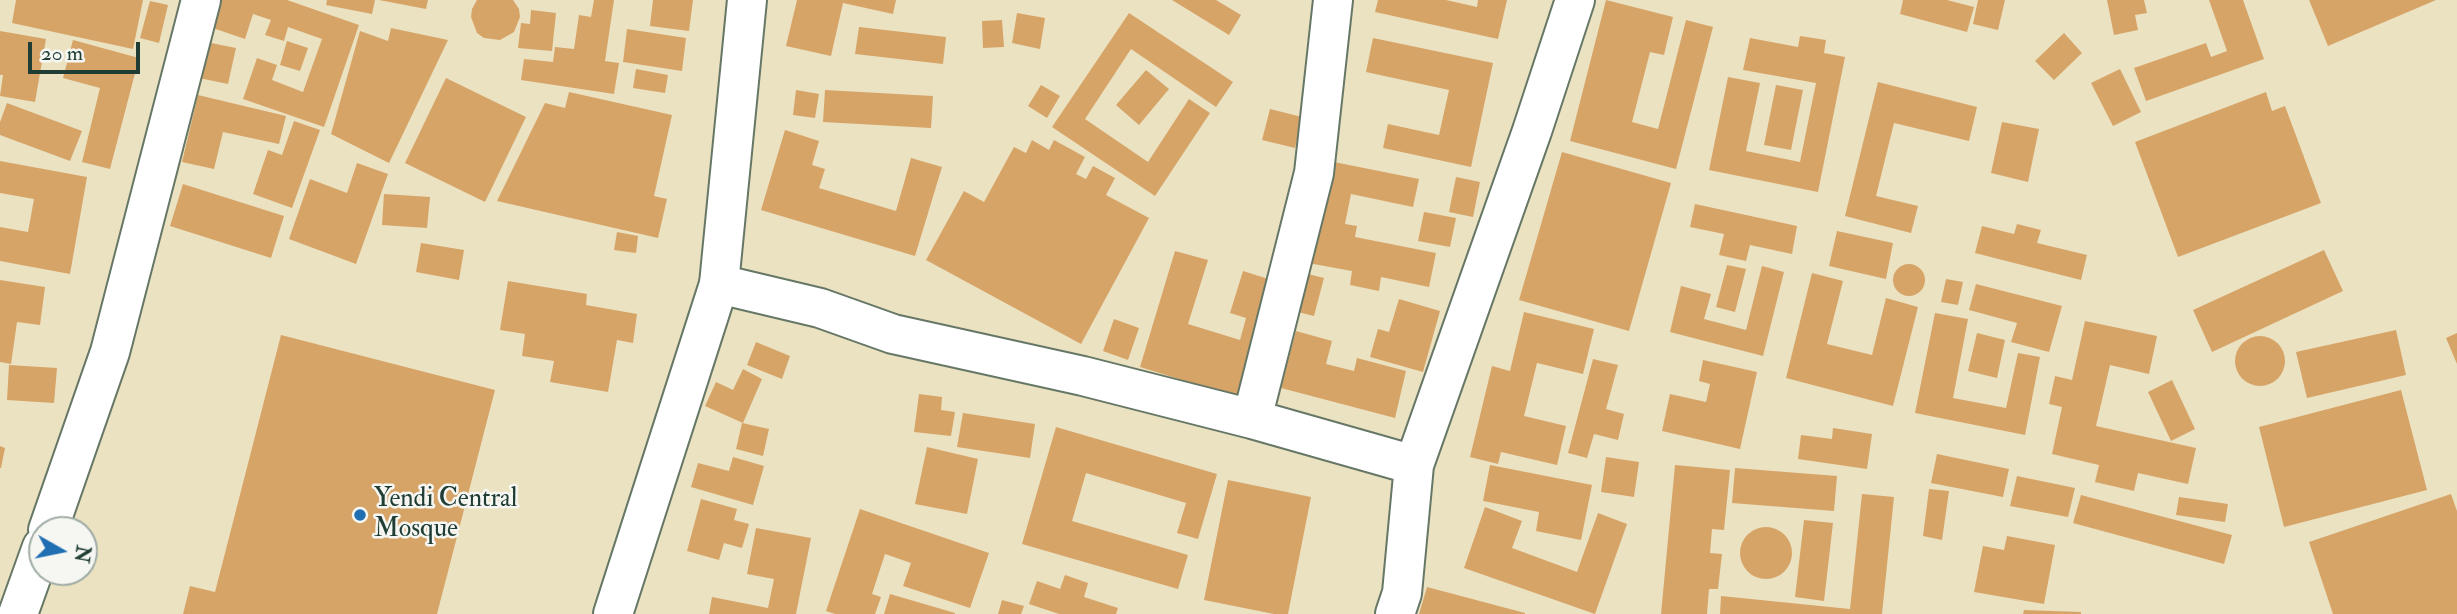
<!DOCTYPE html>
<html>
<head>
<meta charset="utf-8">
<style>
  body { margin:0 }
  #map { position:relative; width:2457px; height:614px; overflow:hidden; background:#ebe2c2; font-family:"IM FELL Double Pica",serif }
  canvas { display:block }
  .north { position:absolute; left:28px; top:516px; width:70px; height:70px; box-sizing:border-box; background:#f6f6f2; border:2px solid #a0aca6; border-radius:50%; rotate:99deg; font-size:19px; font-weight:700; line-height:28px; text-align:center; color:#1f3d34 }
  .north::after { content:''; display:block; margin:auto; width:24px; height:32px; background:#1f6fb2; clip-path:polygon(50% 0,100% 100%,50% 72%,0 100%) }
  .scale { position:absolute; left:28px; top:42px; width:112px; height:32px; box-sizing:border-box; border:4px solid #1f3d34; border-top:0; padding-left:9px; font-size:21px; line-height:24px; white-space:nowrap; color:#1f3d34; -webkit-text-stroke:5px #f6f6f2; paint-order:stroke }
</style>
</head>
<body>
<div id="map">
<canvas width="2457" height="614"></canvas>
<div class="north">N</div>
<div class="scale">20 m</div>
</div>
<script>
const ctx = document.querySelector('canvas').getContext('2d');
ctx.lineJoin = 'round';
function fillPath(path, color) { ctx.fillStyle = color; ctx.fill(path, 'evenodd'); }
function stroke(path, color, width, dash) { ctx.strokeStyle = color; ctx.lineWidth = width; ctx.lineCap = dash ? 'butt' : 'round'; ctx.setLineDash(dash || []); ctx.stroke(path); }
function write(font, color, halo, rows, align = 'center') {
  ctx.font = font + ' "IM FELL Double Pica",serif'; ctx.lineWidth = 5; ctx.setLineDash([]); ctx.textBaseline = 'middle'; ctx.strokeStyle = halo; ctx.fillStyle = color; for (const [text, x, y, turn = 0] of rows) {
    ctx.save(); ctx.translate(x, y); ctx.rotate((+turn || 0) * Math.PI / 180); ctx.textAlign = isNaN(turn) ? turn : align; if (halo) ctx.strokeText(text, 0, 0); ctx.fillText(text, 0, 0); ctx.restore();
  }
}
fillPath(new Path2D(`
  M16 0H143L133 49 12 23Z
  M216 0H287L359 25 324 127 243 99 257 58 277 65 272 80 303 92 322 39 288 27 284 41 265 35 271 20 253 14 245 39 207 26Z
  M327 0H375L372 14 326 5Z
  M379 0H428L426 9Z
  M477 0H513L519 9 520 17 514 32 500 40 484 38 477 33 471 17 472 9Z
  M594 0H614L605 61 619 63 614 94 521 80 524 59 553 62 555 47 574 49 579 15 591 17Z
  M653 0H693L689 31 650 26Z
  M797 0H896L893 14 843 3 831 56 786 46Z
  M1172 0H1216L1241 15 1229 35Z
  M1378 0H1446L1477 7 1478 0H1507L1498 39 1375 12Z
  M1606 0 1673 17 1664 55 1650 52 1632 122 1658 129 1686 20 1713 27 1676 169 1570 141Z
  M1903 0H1947L1974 7 1967 32 1900 14Z
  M1978 0H2005L1998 30 1973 24Z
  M2107 0H2144L2147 13 2135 15 2138 30 2114 35Z
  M2209 0H2243L2264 59 2146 101 2134 68 2206 43 2211 57 2227 51Z
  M2309 0H2436L2328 46Z
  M150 1 168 5 159 43 140 38Z
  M531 10 556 13 552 51 518 48 521 23 530 24Z
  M1017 13 1045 18 1040 49 1012 43Z
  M1129 13 1233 82 1216 107 1131 49 1085 119 1148 162 1189 99 1210 113 1155 196 1052 127Z
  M1002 20 1004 47 983 48 982 21Z
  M859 27 946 37 943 64 855 54Z
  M391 28 448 40 389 163 331 134 360 31 388 41Z
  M627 29 686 38 682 71 623 62Z
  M0 31 46 39 35 102 0 96 3 75H0Z
  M2064 33 2082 53 2054 80 2035 61Z
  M1800 36 1826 40 1824 53 1845 57 1818 192 1709 170 1728 77 1760 83 1746 151 1800 162 1816 83 1743 70 1750 38 1798 47Z
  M1373 38 1493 63 1471 167 1383 148 1388 124 1439 135 1449 90 1366 72Z
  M73 40 139 58 110 169 82 162 100 88 63 78Z
  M287 41 308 48 300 71 280 65Z
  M206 42 236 48 228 84 199 78Z
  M636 69 668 75 665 93 633 88Z
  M2120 69 2141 112 2113 126 2091 83Z
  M1146 70 1169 89 1139 125 1116 105Z
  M446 78 526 117 485 202 405 163Z
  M1878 82 1977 107 1969 141 1894 123 1876 196 1918 206 1911 233 1845 216Z
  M1041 85 1060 96 1047 118 1028 106Z
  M1776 85 1803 90 1791 150 1764 145Z
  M796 90 819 94 815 118 793 115Z
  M825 90 933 96 931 128 823 122Z
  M569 92 672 115 654 196 667 199 658 238 497 201 545 103 565 108Z
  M2266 92 2272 111 2285 106 2321 203 2178 257 2135 142Z
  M198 95 286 116 279 144 223 132 214 169 182 162Z
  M7 103 82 131 70 161 0 135V122Z
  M1270 109 1302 117 1295 148 1262 140Z
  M294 121 320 130 292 208 253 194 268 150 282 155Z
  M2002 122 2039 129 2028 182 1991 173Z
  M785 130 819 141 812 165 825 169 819 188 896 211 911 158 942 167 915 256 761 210Z
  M1032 140 1049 150 1054 140 1085 157 1076 174 1086 179 1093 166 1115 178 1106 195 1149 218 1081 344 926 260 964 191 984 202 1014 147 1026 153Z
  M1562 152 1671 183 1629 331 1519 300Z
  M0 161 87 177 70 274 0 261V227L28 232 34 199 0 193Z
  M1329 161 1419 179 1413 207 1351 194 1345 224 1357 226 1355 237 1436 253 1429 287 1381 277 1379 291 1350 285 1352 271 1308 263Z
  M357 163 388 174 356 264 289 239 310 179 347 193Z
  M1456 177 1480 182 1473 217 1449 212Z
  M183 184 284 216 271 258 170 226Z
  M384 194 430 197 427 228 382 225Z
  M1695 204 1797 226 1792 254 1750 245 1746 261 1719 255 1724 234 1690 227Z
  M1424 212 1456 218 1450 247 1418 241Z
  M2017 224 2041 230 2037 243 2087 255 2081 280 1975 253 1982 226 2014 234Z
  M1837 231 1893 243 1886 279 1829 266Z
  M617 232 638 236 636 253 614 250Z
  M421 243 464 250 459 280 416 272Z
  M2324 250 2343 291 2212 352 2193 310Z
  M1175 251 1208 260 1188 324 1240 340 1246 318 1230 313 1243 271 1281 283 1247 400 1140 367Z
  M1893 280a16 16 0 1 1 32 0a16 16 0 1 1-32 0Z
  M1727 265 1746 269 1735 312 1716 307Z
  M1762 266 1784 272 1763 356 1670 332 1681 286 1711 294 1704 319 1746 330Z
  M1300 272 1324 278 1314 316 1290 310Z
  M1812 273 1843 281 1827 344 1872 355 1886 298 1918 307 1893 406 1786 378Z
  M1946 279 1963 282 1958 305 1941 302Z
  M0 280 45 287 40 325 17 322 11 364 0 362Z
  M508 281 587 294 586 305 637 314 633 343 617 340 608 392 550 382 554 361 522 356 525 334 500 330Z
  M1976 284 2062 306 2049 352 2011 342 2017 323 1969 310Z
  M1399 299 1440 311 1423 372 1370 357 1378 329 1389 332Z
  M1524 312 1594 329 1583 374 1537 363 1524 416 1566 426 1557 465 1501 452 1498 464 1470 457 1492 366 1510 371Z
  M1935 313 1968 319 1953 398 2006 408 2018 353 2040 357 2025 435 1915 413Z
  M1114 319 1139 328 1128 360 1103 351Z
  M2085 321 2157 336 2149 374 2110 365 2096 426 2196 448 2188 484 2138 473 2134 491 2095 482 2099 465 2052 454 2062 407 2049 404 2055 376 2072 380Z
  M2396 330 2406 375 2307 398 2296 352Z
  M1296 331 1332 341 1326 364 1354 371 1357 358 1406 371 1395 418 1281 388Z
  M1977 333 2005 340 1997 378 1968 371Z
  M2457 333V364L2446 338Z
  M281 335 495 390 437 614H183L190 586 215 592Z
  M2235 361a25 25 0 1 1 50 0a25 25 0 1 1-50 0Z
  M756 342 790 356 782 379 747 365Z
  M1593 359 1618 365 1606 409 1624 414 1618 440 1594 434 1587 458 1568 453Z
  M1703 360 1757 372 1740 449 1662 431 1670 394 1706 402 1710 384 1699 381Z
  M9 365 57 368 54 403 7 400Z
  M743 369 762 379 743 423 705 406 716 382 733 390Z
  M2172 380 2195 429 2171 441 2148 392Z
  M2401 390 2427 490 2284 527 2259 427Z
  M919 394 942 397 941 410 955 412 951 436 914 432Z
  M963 413 1035 424 1030 458 957 447Z
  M742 423 769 429 763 456 736 449Z
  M1056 427 1217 474 1198 539 1177 533 1186 503 1086 473 1072 521 1188 555 1178 589 1022 544Z
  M1833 428 1872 434 1867 469 1798 459 1801 435 1832 439Z
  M0 446 5 448 1 468H0Z
  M927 447 978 459 967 514 915 504Z
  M1937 454 2009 469 2003 497 1931 483Z
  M733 457 764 466 753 505 691 487 698 463 729 471Z
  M1606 457 1639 462 1634 497 1601 492Z
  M1490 465 1592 485 1581 540 1536 531 1539 512 1483 501Z
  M1675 465 1730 470 1724 530 1712 529 1710 553 1722 554 1718 589H1709L1707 614H1661Z
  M1735 468 1837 476 1834 511 1732 503Z
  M2017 476 2075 488 2068 517 2010 506Z
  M1228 480 1311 497 1288 614H1274L1204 600Z
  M1929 489 1949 491 1942 540 1923 536Z
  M1862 494 1894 497 1882 614H1720L1721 596 1850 609Z
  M2451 494 2457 511V614H2333L2309 542Z
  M2081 495 2232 535 2224 564 2073 523Z
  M2179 497 2228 504 2225 522 2176 515Z
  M701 499 737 509 734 520 749 524 742 548 724 543 719 560 687 551Z
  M1485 507 1522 521 1512 548 1577 572 1598 513 1627 524 1595 614 1464 568Z
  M860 509 989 553 970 608 903 586 911 563 885 554 872 594 881 597 875 614H835L826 611Z
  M1804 520 1833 523 1824 601 1795 597Z
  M1740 553a26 26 0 1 1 52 0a26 26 0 1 1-52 0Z
  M756 528 811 538 796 614H709L712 597 768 608 774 579 747 574Z
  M2007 536 2055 545 2044 604 1974 592 1983 546 2004 550Z
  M1065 575 1088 583 1084 597 1118 608 1116 614H1059L1029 604 1037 581 1060 589Z
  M1427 587 1525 613V614H1419Z
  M890 594 955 613V614H884Z
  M1002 600 1024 606 1021 614H998Z
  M2024 610 2081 612V614H2023Z`), '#d7a468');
const minor = new Path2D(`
  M719 284 820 308 893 334 1083 376 1252 419 1414 465
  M1252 419 1314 173 1333 0
  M48 530 110 352 201 0
  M18 614 42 547
  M1395 614 1402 593 1414 465 1532 131 1575 0`);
const highway = new Path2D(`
  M613 614 719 284 747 0`);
stroke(minor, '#676', 42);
stroke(highway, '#676', 42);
stroke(minor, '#fff', 38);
stroke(highway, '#fff', 38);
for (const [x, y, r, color] of [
  [360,515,7,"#1f6fb2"]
]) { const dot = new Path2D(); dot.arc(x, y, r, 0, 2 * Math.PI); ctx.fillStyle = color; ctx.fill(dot); stroke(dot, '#f6f6f2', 2.5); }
write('26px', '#1f3d34', '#f6f6f2', [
  ["Yendi Central",374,500],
  ["Mosque",374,530]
], 'left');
</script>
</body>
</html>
